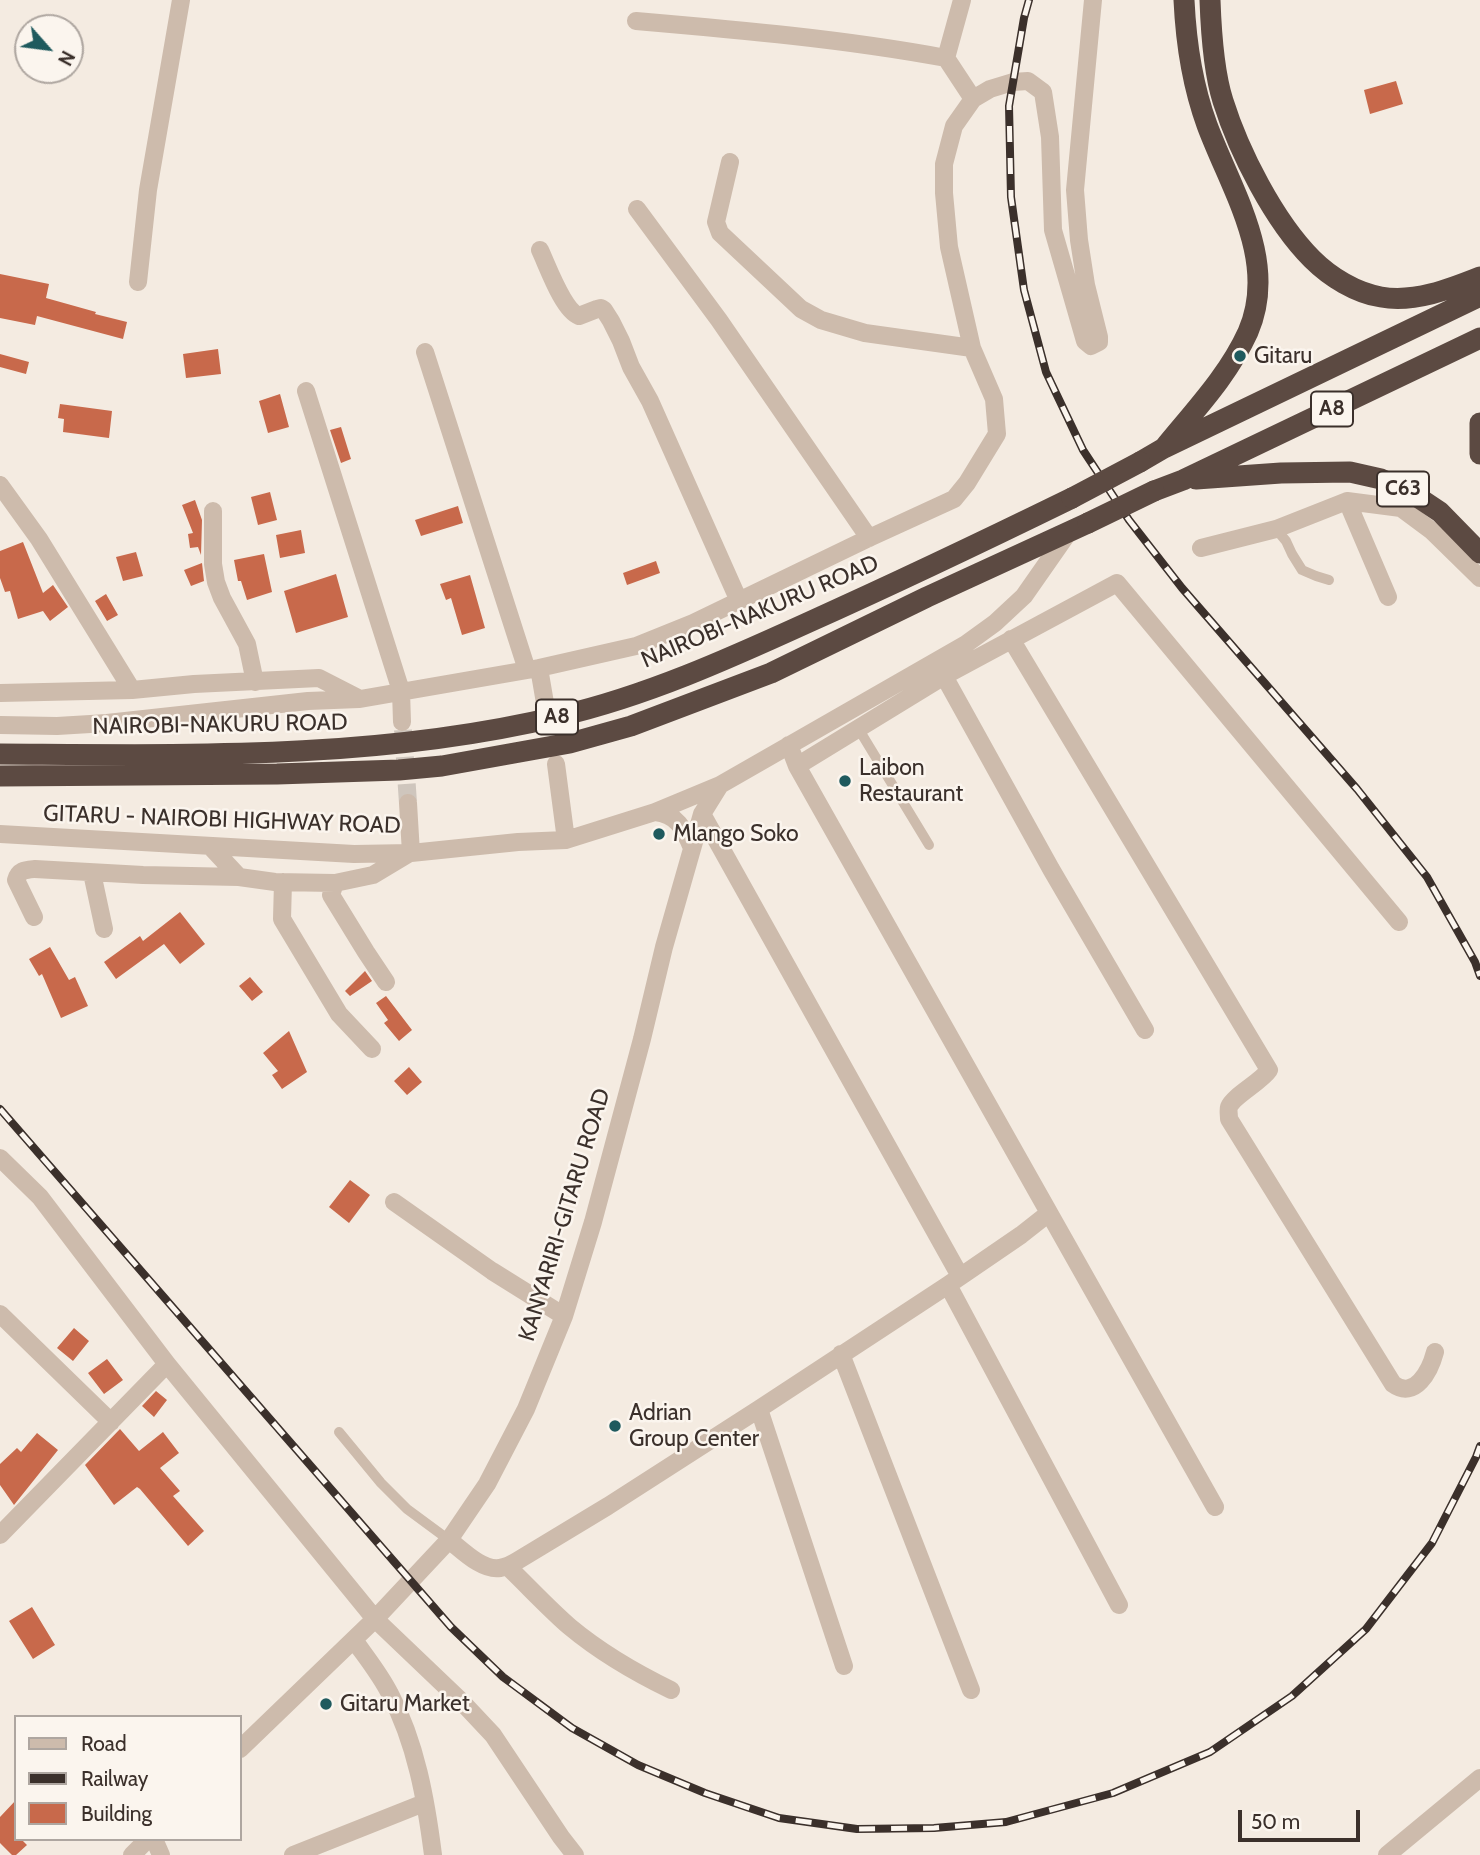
<!DOCTYPE html>
<html>
<head>
<meta charset="utf-8">
<style>
  body { margin:0 }
  #map { position:relative; width:1480px; height:1855px; overflow:hidden; background:#f4ebe1; font-family:Cabin,sans-serif }
  canvas { display:block }
  .legend { position:absolute; left:14px; top:1715px; width:228px; height:126px; box-sizing:border-box; background:#fbf5ee; border:2px solid #aea6a0; margin:0; padding:9px 12px; list-style:none; font-size:21px; color:#3b302b }
  .legend li { display:flex; align-items:center; gap:14px; height:35px }
  .legend b { width:35px; border:2px solid #aea6a0 }
  .north { position:absolute; left:14px; top:14px; width:70px; height:70px; box-sizing:border-box; background:#fbf5ee; border:2px solid #aea6a0; border-radius:50%; rotate:118deg; font-size:19px; font-weight:700; line-height:28px; text-align:center; color:#3b302b }
  .north::after { content:''; display:block; margin:auto; width:24px; height:32px; background:#1f5a5e; clip-path:polygon(50% 0,100% 100%,50% 72%,0 100%) }
  .scale { position:absolute; left:1238px; top:1810px; width:122px; height:32px; box-sizing:border-box; border:4px solid #3b302b; border-top:0; padding-left:9px; font-size:21px; line-height:24px; white-space:nowrap; color:#3b302b; -webkit-text-stroke:5px #fbf5ee; paint-order:stroke }
</style>
</head>
<body>
<div id="map">
<canvas width="1480" height="1855"></canvas>
<ul class="legend">
<li><b style="height:9px;background:#cdbbac"></b>Road</li>
<li><b style="height:9px;background:#3b302b"></b>Railway</li>
<li><b style="height:19px;background:#c8694b"></b>Building</li>
</ul>
<div class="north">N</div>
<div class="scale">50 m</div>
</div>
<script>
const ctx = document.querySelector('canvas').getContext('2d');
ctx.lineJoin = 'round';
function fillPath(path, color) { ctx.fillStyle = color; ctx.fill(path, 'evenodd'); }
function stroke(path, color, width, dash) { ctx.strokeStyle = color; ctx.lineWidth = width; ctx.lineCap = dash ? 'butt' : 'round'; ctx.setLineDash(dash || []); ctx.stroke(path); }
function write(font, color, halo, rows, align = 'center') {
  ctx.font = font + ' Cabin,sans-serif'; ctx.lineWidth = 5; ctx.setLineDash([]); ctx.textBaseline = 'middle'; ctx.strokeStyle = halo; ctx.fillStyle = color; for (const [text, x, y, turn = 0] of rows) {
    ctx.save(); ctx.translate(x, y); ctx.rotate((+turn || 0) * Math.PI / 180); ctx.textAlign = isNaN(turn) ? turn : align; if (halo) ctx.strokeText(text, 0, 0); ctx.fillText(text, 0, 0); ctx.restore();
  }
}
fillPath(new Path2D(`
  M1396 81 1403 104 1370 114 1364 90Z
  M0 274 49 284 46 298 96 312 95 314 127 322 123 339 37 316 35 325 0 318Z
  M218 349 221 374 186 378 183 354Z
  M0 354 29 362 26 374 0 367Z
  M280 394 289 427 268 433 259 401Z
  M60 404 112 411 109 438 63 432 64 419 58 418Z
  M341 427 351 459 341 463 330 430Z
  M270 492 277 520 258 525 251 497Z
  M195 500 202 520 201 555 198 547 190 548 188 534 193 533 182 505Z
  M458 506 463 523 421 536 415 520Z
  M301 530 305 553 280 558 276 535Z
  M23 542 43 593 53 585 68 607 50 621 43 611 18 619 10 591 5 592 0 578V551Z
  M136 552 143 576 123 581 116 557Z
  M264 554 272 592 247 600 241 581H238L234 560Z
  M656 561 660 573 627 585 623 573Z
  M202 563 204 581 191 586 184 570Z
  M336 574 348 617 296 633 284 591Z
  M470 575 485 628 462 635 451 598 446 600 440 584Z
  M106 594 118 615 107 621 95 601Z
  M180 912 205 944 180 964 164 944 116 979 104 962 140 936 143 941Z
  M50 947 69 980 75 977 88 1006 61 1018 42 974 39 976 29 959Z
  M365 971 372 981 350 996 345 991Z
  M250 977 263 992 252 1001 239 986Z
  M386 996 412 1030 399 1041 384 1023 388 1020 376 1003Z
  M289 1031 307 1072 282 1089 272 1075 278 1071 263 1053Z
  M409 1067 422 1082 407 1095 394 1081Z
  M350 1180 370 1195 349 1223 329 1207Z
  M74 1328 89 1341 73 1361 57 1348Z
  M107 1359 123 1380 104 1394 88 1373Z
  M156 1391 167 1400 154 1417 142 1406Z
  M120 1429 139 1451 163 1432 179 1453 160 1468 180 1491 173 1496 204 1531 188 1546 140 1489 137 1487 114 1505 85 1465Z
  M37 1433 58 1450 14 1505 0 1485V1464L17 1448 21 1452Z
  M32 1607 55 1645 33 1659 9 1621Z
  M16 1800V1839H21L27 1845 16 1855H12L0 1843V1817Z`), '#c8694b');
stroke(new Path2D(`
  M403 730 408 803`), '#cfc6bd', 18, [18, 9]);
stroke(new Path2D(`
  M1276 529 1286 541 1292 554 1302 570 1316 576 1329 580
  M858 728 929 845
  M339 1432 381 1483 407 1509 449 1540`), '#cdbbac', 10);
stroke(new Path2D(`
  M962 0 946 58 973 99
  M636 21C740 30 844 39 946 58
  M730 162 716 222 720 233 801 309 821 320 865 333 972 348
  M637 209 719 320 869 538
  M540 250C548 267 563 310 579 316L597 309 601 308 604 310 611 321 621 341 631 367 650 401 739 601
  M138 282 148 190 181 0
  M425 352 527 670
  M306 391 401 691 402 722
  M0 485 39 539 132 690
  M1347 501 1388 597
  M213 511V564L216 582 222 598 247 644 255 682
  M1201 548 1276 529 1347 501 1401 508 1432 531 1480 578
  M1011 639 1269 1070C1261 1082 1233 1096 1229 1107 1228 1110 1229 1115 1229 1119L1393 1384C1415 1400 1430 1371 1435 1352
  M539 668 636 646 693 623 869 538 954 499 967 483 997 434 994 399 972 348 949 247 944 193V164L954 126 973 99 990 89 1013 82 1028 81 1043 92 1050 137 1053 230 1085 341 1091 346 1099 342V337L1086 285 1079 240 1075 190 1093 0
  M944 676 1051 869 1145 1030
  M0 693 132 690 194 684 319 678 360 699 539 668 545 703
  M0 725 57 726 107 723 308 701 359 699
  M789 745 797 766 1215 1507
  M556 764 566 840
  M797 766 944 676 1117 583 1399 922
  M408 803 411 853
  M655 812C677 814 684 829 692 848
  M702 814 960 1276
  M0 834 354 854 411 853 518 842 566 840 655 812 720 785 966 644 995 623 1024 596 1068 533
  M210 846 239 877 275 882 335 883 373 875 408 854
  M92 873 104 929
  M283 882 282 919 339 1014 372 1049
  M335 883 331 895 366 952 386 982
  M34 917 16 880C19 870 25 870 35 869L143 875 239 877
  M0 1158 40 1197 167 1364 375 1619 462 1702 493 1735 561 1837 575 1855
  M394 1202 492 1271 564 1316
  M948 1285 1119 1605
  M0 1314 111 1422
  M841 1354 971 1690
  M759 1409 844 1666
  M0 1535 167 1364
  M449 1540C462 1550 482 1571 500 1568 506 1567 512 1564 517 1561L608 1506 759 1409 948 1285 1021 1235 1049 1213
  M507 1566C528 1586 548 1608 570 1627 600 1652 636 1673 671 1690
  M354 1640C366 1657 380 1674 390 1694 416 1743 426 1800 433 1855
  M240 1749 375 1619 449 1540 487 1484 526 1409 564 1316 593 1222 642 1039 664 947 702 814 720 785
  M154 1839 161 1855
  M132 1855 148 1839
  M293 1855 424 1803
  M1387 1855 1480 1778`), '#cdbbac', 18);
stroke(new Path2D(`
  M1210 0C1211 29 1214 73 1223 101 1239 152 1274 221 1312 259 1330 277 1356 293 1381 297 1414 303 1450 289 1480 277
  M1480 423V454
  M1164 448C1194 411 1228 376 1248 332 1279 261 1231 190 1207 125 1192 84 1186 43 1184 0
  M1140 462 1164 448 1480 296
  M1196 479 1281 473 1350 472 1381 479 1410 492 1440 512 1480 553
  M1154 491 1183 480 1480 338
  M0 754C187 755 377 760 560 716 646 696 728 659 807 623 896 583 984 541 1072 498
  M0 776 277 774 399 770 442 766 570 743 631 726 771 673 927 597 1088 523`), '#5c4a42', 21);
const rail = new Path2D(`
  M1029 0 1024 18 1009 106 1011 197 1024 290 1046 372 1083 450 1129 520 1182 588 1357 789 1427 877 1475 962 1480 976
  M0 1109 451 1627 503 1677 572 1728 638 1765 705 1793 779 1818 857 1829 934 1828 1006 1822 1113 1793 1210 1752 1292 1696 1366 1629 1432 1543 1476 1457 1480 1446`);
stroke(rail, '#3b302b', 8);
stroke(rail, '#fbf5ee', 5, [16]);
stroke(new Path2D(`
  M1072 498 1140 462
  M1088 523 1154 491`), '#5c4a42', 21);
for (const [x, y, r, color] of [
  [1240,356,7,"#1f5a5e"],
  [845,781,7,"#1f5a5e"],
  [659,834,7,"#1f5a5e"],
  [615,1426,7,"#1f5a5e"],
  [326,1704,7,"#1f5a5e"]
]) { const dot = new Path2D(); dot.arc(x, y, r, 0, 2 * Math.PI); ctx.fillStyle = color; ctx.fill(dot); stroke(dot, '#fbf5ee', 2.5); }
for (const [x, y, w] of [
  [1332,409,42],
  [1403,489,52],
  [557,717,42]
]) { const box = new Path2D(); box.roundRect(x - w / 2, y - 17.5, w, 35, 5); ctx.fillStyle = '#fbf5ee'; ctx.fill(box); stroke(box, '#3b302b', 2); }
write('bold 21px', '#3b302b', null, [
  ["A8",1332,409],
  ["C63",1403,489],
  ["A8",557,717]
]);
write('23px', '#3b302b', '#fbf5ee', [
  ["Gitaru",1254,356],
  ["Laibon",859,768],
  ["Restaurant",859,794],
  ["Mlango Soko",673,834],
  ["Adrian",629,1413],
  ["Group Center",629,1439],
  ["Gitaru Market",340,1704]
], 'left');
write('23px', '#3b302b', '#fbf5ee', [
  ["NAIROBI-NAKURU ROAD",760,612,-23],
  ["NAIROBI-NAKURU ROAD",220,725,-1],
  ["GITARU - NAIROBI HIGHWAY ROAD",222,820,2],
  ["KANYARIRI-GITARU ROAD",565,1215,-73]
]);
</script>
</body>
</html>
